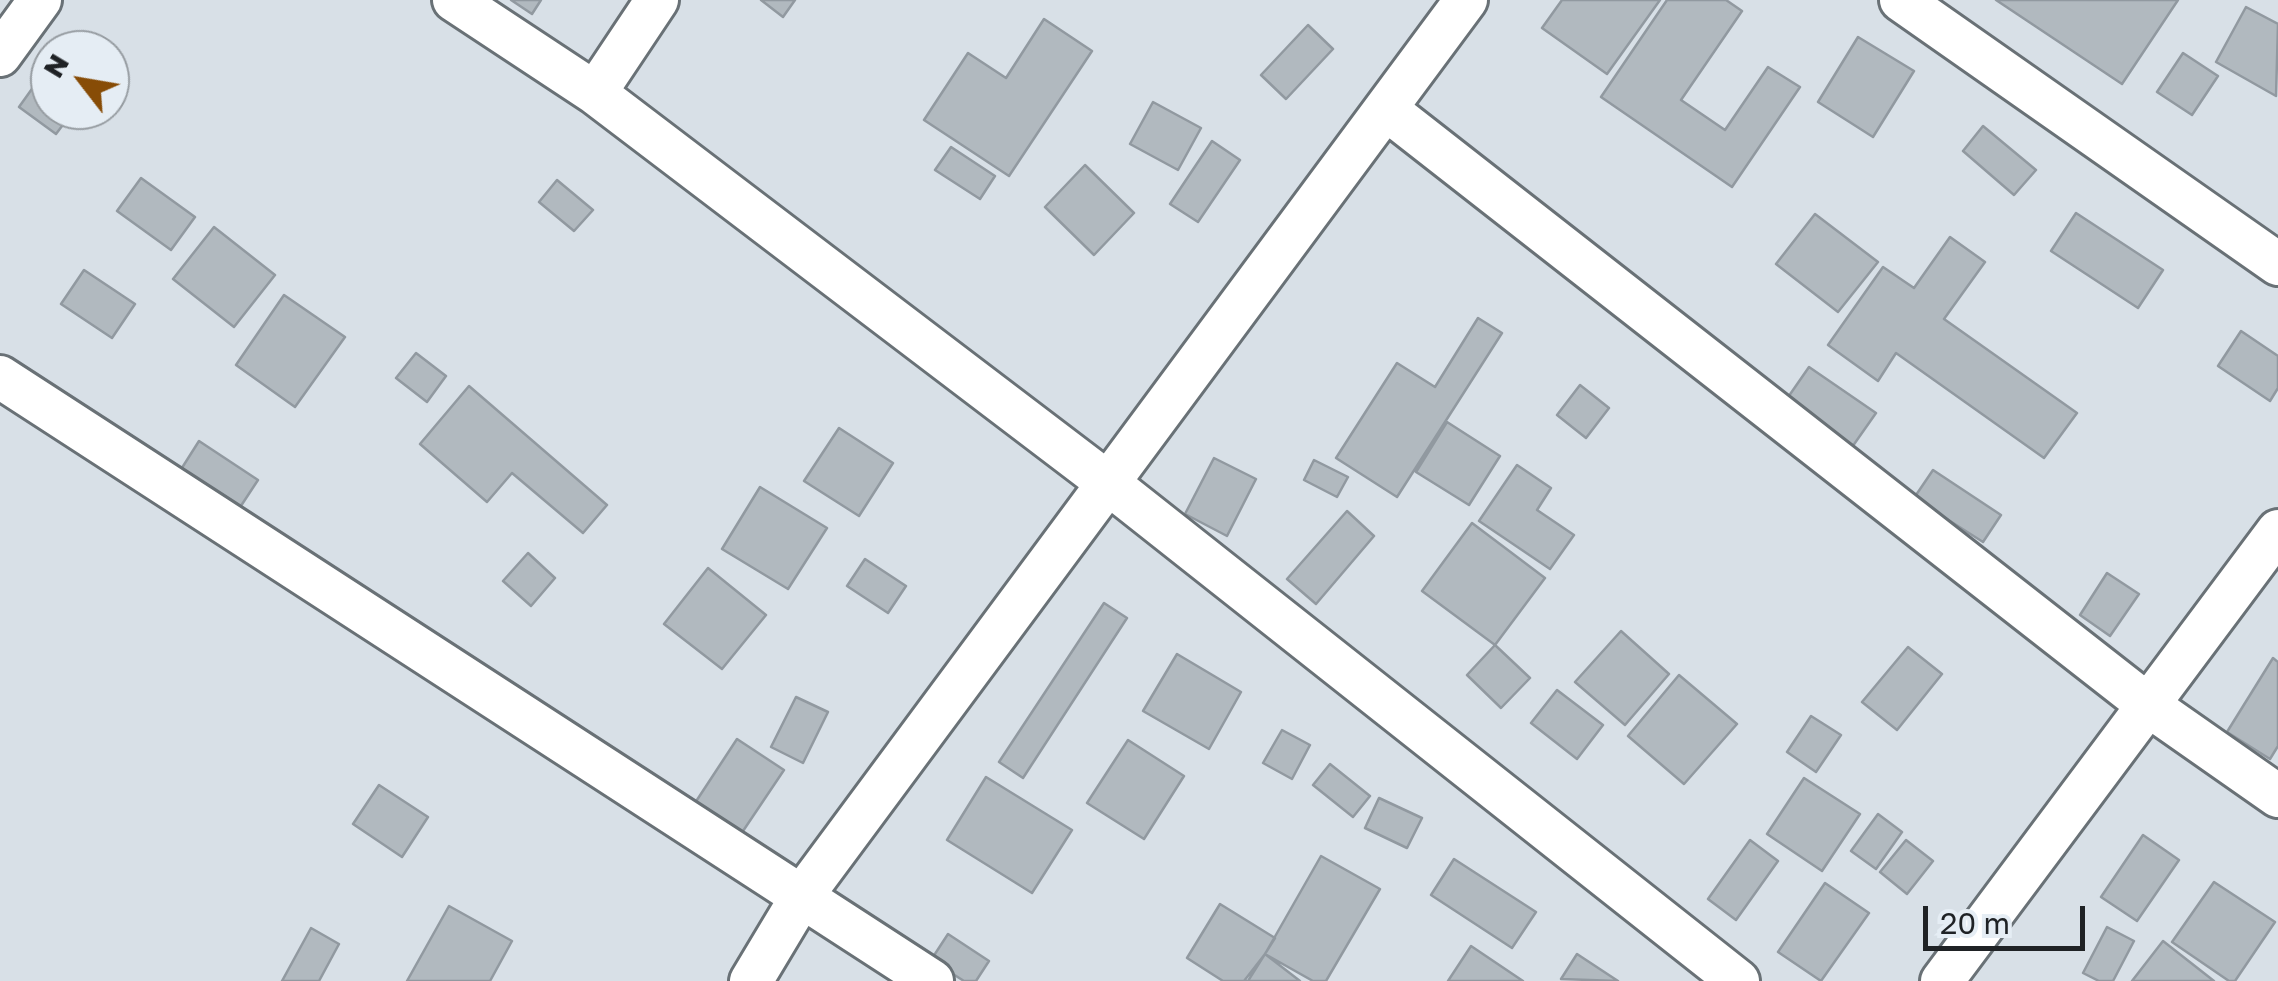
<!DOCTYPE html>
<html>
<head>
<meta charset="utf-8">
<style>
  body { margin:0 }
  #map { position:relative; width:2278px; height:981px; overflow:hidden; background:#d8e0e7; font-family:"Golos Text",sans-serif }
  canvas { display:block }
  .north { position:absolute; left:30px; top:30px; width:100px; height:100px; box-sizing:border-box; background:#e5edf4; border:2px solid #969ca1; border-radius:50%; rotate:301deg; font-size:28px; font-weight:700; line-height:40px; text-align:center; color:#1f2225 }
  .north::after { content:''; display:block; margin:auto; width:35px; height:45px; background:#874c06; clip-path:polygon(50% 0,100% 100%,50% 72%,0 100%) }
  .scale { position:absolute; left:1923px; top:906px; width:162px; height:45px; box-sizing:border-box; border:5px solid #1f2225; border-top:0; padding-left:12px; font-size:30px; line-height:35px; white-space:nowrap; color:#1f2225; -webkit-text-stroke:8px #e5edf4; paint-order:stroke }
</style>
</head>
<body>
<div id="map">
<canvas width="2278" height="981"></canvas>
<div class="north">N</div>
<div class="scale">20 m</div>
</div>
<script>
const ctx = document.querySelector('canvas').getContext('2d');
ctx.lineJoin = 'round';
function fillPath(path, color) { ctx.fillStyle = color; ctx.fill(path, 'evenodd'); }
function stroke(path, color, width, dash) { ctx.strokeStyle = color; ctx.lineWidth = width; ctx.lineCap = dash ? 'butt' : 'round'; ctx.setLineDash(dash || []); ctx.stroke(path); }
const building = new Path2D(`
  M511 0H541L532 14Z
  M761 0H795L783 17Z
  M1562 0H1660L1607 74 1542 28Z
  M1667 0H1726L1742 11 1681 100 1725 130 1768 67 1800 87 1732 187 1601 97Z
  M1996 0H2178L2122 84Z
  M2246 7 2278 24 2276 96 2216 62Z
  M1044 19 1092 51 1009 176 924 120 968 53 1006 78Z
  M1308 25 1333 49 1286 99 1261 75Z
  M1858 37 1914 71 1873 137 1818 102Z
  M2183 53 2218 76 2192 115 2157 92Z
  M49 65 50 110H74L56 134 19 107Z
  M1153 102 1201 128 1178 170 1130 144Z
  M1983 126 2036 170 2014 195 1963 151Z
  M1212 141 1240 160 1198 222 1170 204Z
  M951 147 995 176 980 199 935 170Z
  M1085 165 1134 213 1094 255 1045 207Z
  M141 178 195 217 171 250 117 211Z
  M557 180 593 210 574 231 539 202Z
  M2076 213 2163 270 2138 308 2051 251Z
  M1815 214 1878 262 1838 312 1776 264Z
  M214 227 275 275 234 327 173 279Z
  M1950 237 1985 262 1944 319 2077 413 2044 458 1896 353 1878 381 1828 345 1883 267 1914 288Z
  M84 270 135 304 112 338 61 304Z
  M284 295 345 337 295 407 236 365Z
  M1478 318 1502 333 1397 497 1336 458 1397 363 1435 387Z
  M2241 331 2278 356V388L2270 401 2218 366Z
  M416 353 446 376 427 402 396 378Z
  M1809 367 1876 413 1850 450 1784 403Z
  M1580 385 1609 408 1586 438 1557 415Z
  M469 386 607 505 583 533 512 473 487 502 420 444Z
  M1447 422 1500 456 1469 505 1416 472Z
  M839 428 893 463 859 516 804 481Z
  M199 441 258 480 231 521 173 482Z
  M1214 458 1256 479 1227 536 1185 514Z
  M1314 460 1348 477 1337 497 1304 480Z
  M1517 465 1551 488 1537 510 1574 535 1550 569 1479 521Z
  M1933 470 2001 515 1983 542 1914 498Z
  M760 487 827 528 788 589 722 549Z
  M1347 511 1374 536 1316 604 1287 579Z
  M1472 523 1545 578 1495 645 1422 591Z
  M528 553 555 578 531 606 503 581Z
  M865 559 906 586 888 613 847 586Z
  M708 568 766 615 722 669 664 624Z
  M2107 573 2139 594 2110 636 2080 615Z
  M1104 603 1127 618 1023 778 999 762Z
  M1621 631 1669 674 1625 725 1575 682Z
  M1495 645 1530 678 1501 708 1467 675Z
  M1908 647 1942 674 1897 730 1862 702Z
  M1177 654 1241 692 1209 749 1143 711Z
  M2273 658 2278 662V746L2270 759 2227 732Z
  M1679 675 1737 724 1684 784 1628 736Z
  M1557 690 1603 725 1577 759 1531 723Z
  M796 697 828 712 803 763 771 747Z
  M1811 716 1841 735 1816 772 1787 752Z
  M1282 730 1310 745 1292 779 1263 763Z
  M737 739 784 770 739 837 693 806Z
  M1128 740 1184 776 1144 839 1087 803Z
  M1330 764 1370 796 1353 817 1313 785Z
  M986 777 1072 830 1032 893 947 840Z
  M1804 778 1860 814 1822 871 1767 834Z
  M379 785 428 817 402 857 353 824Z
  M1379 798 1422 818 1407 848 1365 828Z
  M1878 814 1902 832 1876 869 1851 851Z
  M2143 835 2179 860 2137 921 2101 897Z
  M1750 840 1778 861 1736 920 1708 899Z
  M1906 840 1933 861 1907 894 1880 872Z
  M1321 856 1380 889 1326 981H1313L1265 954Z
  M1454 859 1536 912 1512 948 1431 895Z
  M2214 882 2275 922 2235 981H2229L2172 942Z
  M1825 883 1869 913 1821 981 1778 952Z
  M1220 904 1275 938 1248 981H1223L1187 958Z
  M449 906 512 941 490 981H407Z
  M2107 927 2134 941 2113 981H2099L2083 973Z
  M311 928 339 944 319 981H282Z
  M948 934 989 961 976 981H964L931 960Z
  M2163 941 2214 981H2132Z
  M1471 946 1523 981H1448Z
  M1265 954 1300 981H1244Z
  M1577 954 1618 981 1561 979Z`);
fillPath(building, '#b1b9bf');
stroke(building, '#9199a0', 2.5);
const minor = new Path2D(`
  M454 0 595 93 1108 483 1738 981
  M1901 0 2278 264
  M0 55 40 0
  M595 93 657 0
  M1386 109 2148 705 2278 796
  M0 377 932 981
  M751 981 802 896 1466 0
  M1942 981 2278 531`);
stroke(minor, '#697176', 48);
stroke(minor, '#fff', 42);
</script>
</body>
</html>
